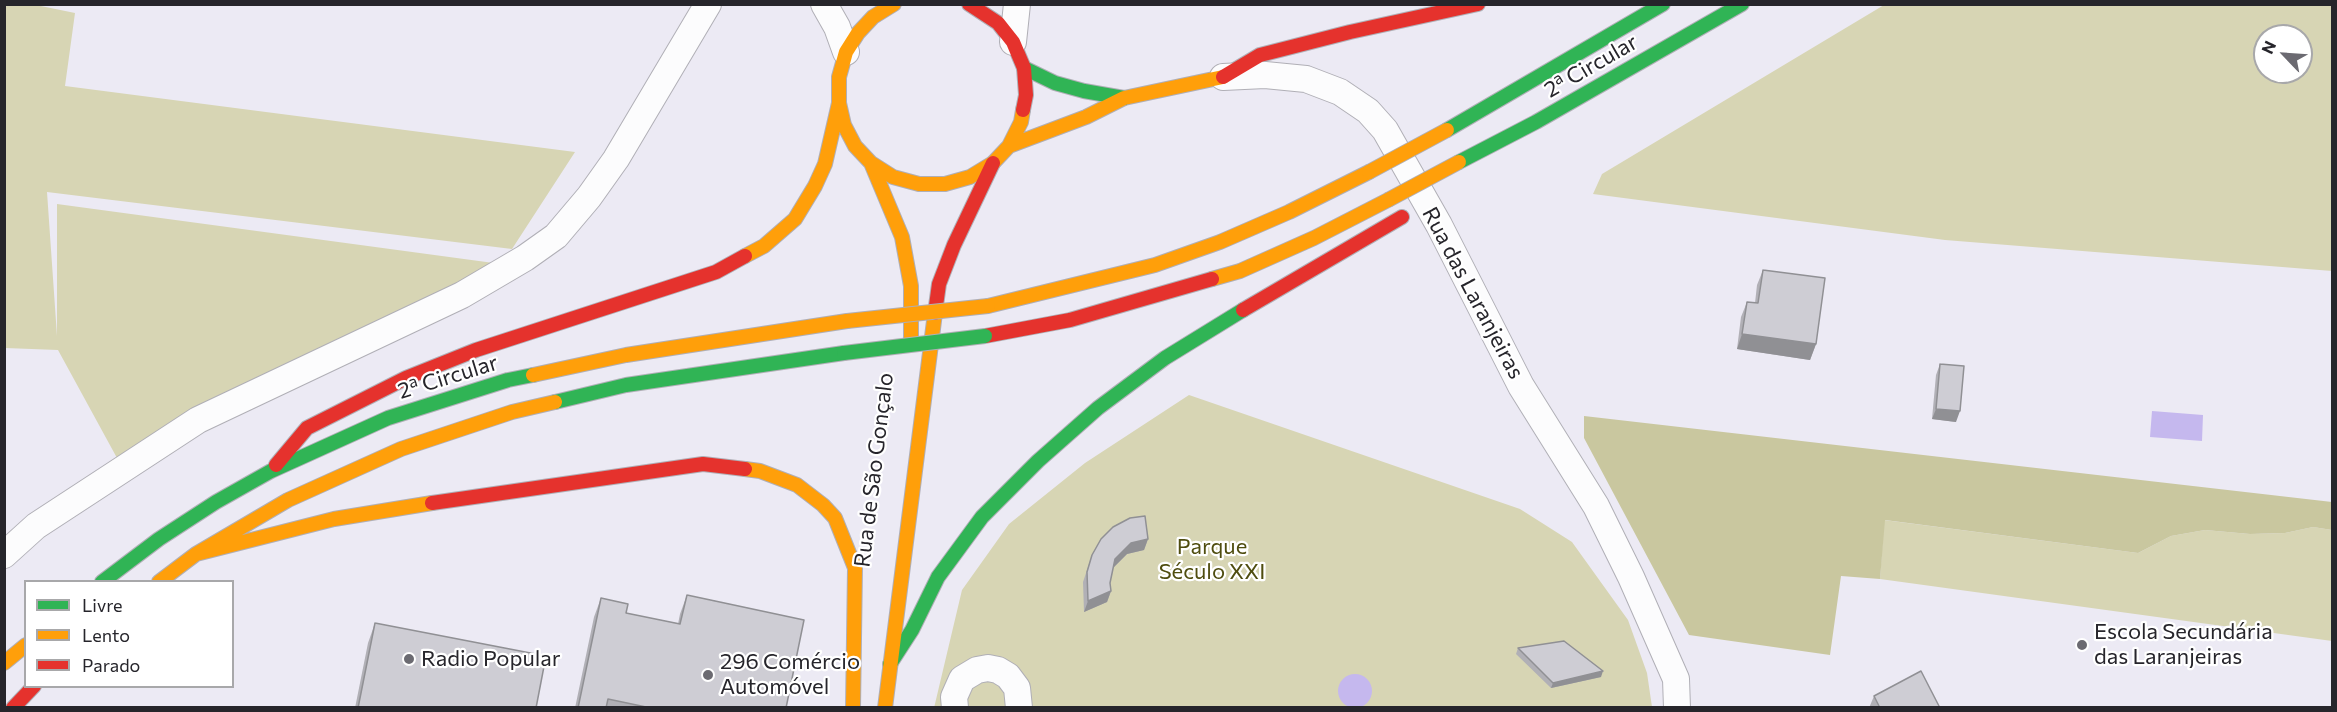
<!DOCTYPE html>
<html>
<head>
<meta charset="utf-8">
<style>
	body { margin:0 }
	#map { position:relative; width:2337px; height:712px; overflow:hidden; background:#eceaf4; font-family:Commissioner,sans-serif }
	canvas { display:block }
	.frame { position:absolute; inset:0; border:6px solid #26252b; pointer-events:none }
	.legend { position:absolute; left:24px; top:580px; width:210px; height:108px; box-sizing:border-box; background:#fff; border:2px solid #a8a8aa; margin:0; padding:8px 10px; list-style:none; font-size:18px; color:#26252b }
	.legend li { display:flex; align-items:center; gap:12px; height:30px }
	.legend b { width:30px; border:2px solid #a8a8aa }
	.north { position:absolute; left:2253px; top:24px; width:60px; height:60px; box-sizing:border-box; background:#fff; border:2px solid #a8a8aa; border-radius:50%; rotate:295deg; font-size:16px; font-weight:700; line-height:24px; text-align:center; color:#26252b }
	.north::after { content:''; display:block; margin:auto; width:21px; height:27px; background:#6b6a71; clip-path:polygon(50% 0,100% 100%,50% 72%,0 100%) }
</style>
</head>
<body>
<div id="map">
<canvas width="2337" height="712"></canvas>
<div class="frame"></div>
<ul class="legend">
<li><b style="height:8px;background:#30b455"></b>Livre</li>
<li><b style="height:8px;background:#ff9f0a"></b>Lento</li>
<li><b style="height:8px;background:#e5322d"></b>Parado</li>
</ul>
<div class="north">N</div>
</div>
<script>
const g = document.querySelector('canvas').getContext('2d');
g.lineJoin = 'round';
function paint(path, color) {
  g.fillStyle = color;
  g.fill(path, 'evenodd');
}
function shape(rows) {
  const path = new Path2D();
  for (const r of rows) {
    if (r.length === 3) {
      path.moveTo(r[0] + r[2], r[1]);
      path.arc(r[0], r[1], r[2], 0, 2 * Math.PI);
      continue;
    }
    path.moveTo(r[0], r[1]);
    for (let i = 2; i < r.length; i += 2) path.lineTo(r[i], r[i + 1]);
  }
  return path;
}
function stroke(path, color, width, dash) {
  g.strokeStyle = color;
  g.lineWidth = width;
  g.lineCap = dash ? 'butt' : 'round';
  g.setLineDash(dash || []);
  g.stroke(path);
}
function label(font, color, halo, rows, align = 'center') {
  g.font = font + ' Commissioner,sans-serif';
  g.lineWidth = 4.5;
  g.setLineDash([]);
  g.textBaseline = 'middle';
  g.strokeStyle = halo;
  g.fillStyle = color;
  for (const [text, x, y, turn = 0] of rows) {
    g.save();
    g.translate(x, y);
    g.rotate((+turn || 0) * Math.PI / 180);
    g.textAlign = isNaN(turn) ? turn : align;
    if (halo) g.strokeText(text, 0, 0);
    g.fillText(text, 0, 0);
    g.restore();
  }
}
paint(shape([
	[5,5,36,5,75,13,65,86,575,152,512,249,47,192,57,336,57,204,501,264,117,458,58,350,5,348],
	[1884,5,2332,5,2332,271,1945,240,1593,194,1602,174],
	[2265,36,2301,36,2301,72,2265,72],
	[1189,395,1520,509,1572,542,1628,620,1647,673,1652,707,934,708,962,590,1009,524,1085,463],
	[1884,520,2138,553,2171,536,2205,530,2250,534,2285,533,2313,527,2332,530,2332,641,1880,579]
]), '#d7d5b4');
paint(shape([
	[1584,416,2332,502,2332,530,2313,527,2285,533,2250,534,2205,530,2171,536,2138,553,1885,520,1880,579,1841,576,1830,655,1689,635,1584,438]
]), '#c9c79f');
paint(shape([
	[2152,411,2203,415,2202,441,2150,437],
	[1355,691,17]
]), '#c5b8ee');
const street = shape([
	[824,4,837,27,846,52],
	[1013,42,1017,4],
	[1223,77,1265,75,1306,79,1340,92,1368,111,1385,130,1439,225,1521,386,1596,506,1631,577,1676,679,1677,708],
	[4,555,36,526,198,420,462,295,525,258,556,236,589,197,616,159,708,4],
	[955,708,954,697,962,679,977,670,988,668,998,670,1008,676,1017,688,1019,708]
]);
const fast = shape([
	[1024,68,1055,83,1084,91,1124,98],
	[1447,130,1663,4],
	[1459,162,1536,122,1742,4],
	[555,402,626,385,844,353],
	[102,582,159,539,216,502,271,471,388,418,508,380,533,375],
	[890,664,912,630,938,577,982,517,1038,461,1098,408,1165,358,1243,310]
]);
const slow = shape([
	[894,4,873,17,858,33,846,52,839,77,839,103,844,125,855,146,871,163,893,177,919,184,945,184,970,177,993,163,1009,146,1021,122,1023,110],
	[1009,146,1086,117,1124,98,1223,77],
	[871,163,902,237,911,286,911,342],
	[745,256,764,246,795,219,815,186,825,164,839,103],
	[1212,279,1240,271,1314,238,1388,200],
	[988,306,1155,265,1220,242,1289,212,1369,172],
	[533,375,626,355,847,321],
	[745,469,760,471,797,485,823,505,835,518,855,568,853,708],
	[196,554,334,519,432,503],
	[159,582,196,554,288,500,401,449,512,412,555,402],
	[4,663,26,645],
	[885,708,935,313]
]);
const jam = shape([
	[969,4,998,23,1013,42,1024,68,1026,95,1023,110],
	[1223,77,1260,55,1350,32,1478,4],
	[1243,310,1402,217],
	[935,313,939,284,954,245,993,163],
	[985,336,1070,320,1212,279],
	[276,465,307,428,406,378,476,350,716,272,745,256],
	[432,503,703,464,745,469],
	[13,708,34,686]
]);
stroke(street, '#b0afb6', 28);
stroke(fast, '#b0afb6', 16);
stroke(slow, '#b0afb6', 16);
stroke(jam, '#b0afb6', 16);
stroke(street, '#fcfcfd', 26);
stroke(fast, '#30b455', 14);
stroke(slow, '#ff9f0a', 14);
stroke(jam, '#e5322d', 14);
const fastBridge = shape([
	[844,353,985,336]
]);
const slowBridge = shape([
	[1369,172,1447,130],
	[1388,200,1459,162],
	[847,321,988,306]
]);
stroke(fastBridge, '#b0afb6', 16, []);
stroke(slowBridge, '#b0afb6', 16, []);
stroke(fastBridge, '#30b455', 14);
stroke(slowBridge, '#ff9f0a', 14);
paint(shape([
	[1763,270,1816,344,1810,360,1737,349,1741,317,1747,302,1755,303,1757,285],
	[1940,364,1956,422,1932,419,1936,375],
	[1148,539,1144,550,1127,554,1113,568,1110,583,1111,591,1107,602,1084,612,1083,582,1092,555],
	[687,595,786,708,575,708,594,617,601,598,626,613,678,624,680,614],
	[375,623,536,708,355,708,368,643],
	[1518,648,1601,677,1551,688,1516,654],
	[1874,696,1940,708,1869,708]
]), '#b1b0b6');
paint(shape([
	[1742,334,1816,344,1810,360,1737,349],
	[1936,409,1960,411,1956,422,1932,419],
	[1148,539,1144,550,1127,554,1111,570,1115,559,1131,543],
	[1111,591,1107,602,1084,612,1088,601],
	[1603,671,1601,677,1551,688,1553,683]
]), '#909094');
const building = shape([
	[1763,270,1825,278,1816,344,1742,334,1747,302,1758,303,1763,270],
	[1940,364,1964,366,1960,411,1936,409,1940,364],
	[1145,516,1148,539,1131,543,1115,559,1110,583,1111,591,1088,601,1087,572,1092,555,1101,539,1113,527,1130,518,1145,516],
	[687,595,804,620,786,708,645,708,646,707,608,699,606,708,578,708,601,598,628,604,626,613,680,624,687,595],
	[375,623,546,656,536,708,358,708,375,623],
	[1564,641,1603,671,1553,683,1518,648,1564,641],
	[1921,671,1940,708,1880,708,1874,696,1921,671]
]);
paint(building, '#cecdd4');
stroke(building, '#909094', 1.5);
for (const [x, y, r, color] of [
	[2082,645,6,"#6b6a71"],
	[409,659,6,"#6b6a71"],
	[708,675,6,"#6b6a71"]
]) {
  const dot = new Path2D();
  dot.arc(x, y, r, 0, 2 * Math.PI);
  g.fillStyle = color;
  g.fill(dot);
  stroke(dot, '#fff', 2);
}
label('22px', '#26252b', '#fff', [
	["2ª Circular",1591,66,-30],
	["Rua das Laranjeiras",1473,293,62],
	["2ª Circular",448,377,-17],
	["Rua de São Gonçalo",874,470,-83]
]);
label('22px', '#4f4d0f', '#fff', [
	["Parque",1212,547],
	["Século XXI",1212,572]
]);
label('22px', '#26252b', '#fff', [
	["Escola Secundária",2094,632],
	["das Laranjeiras",2094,657],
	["Radio Popular",421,659],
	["296 Comércio",720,662],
	["Automóvel",720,687]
], 'left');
</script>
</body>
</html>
